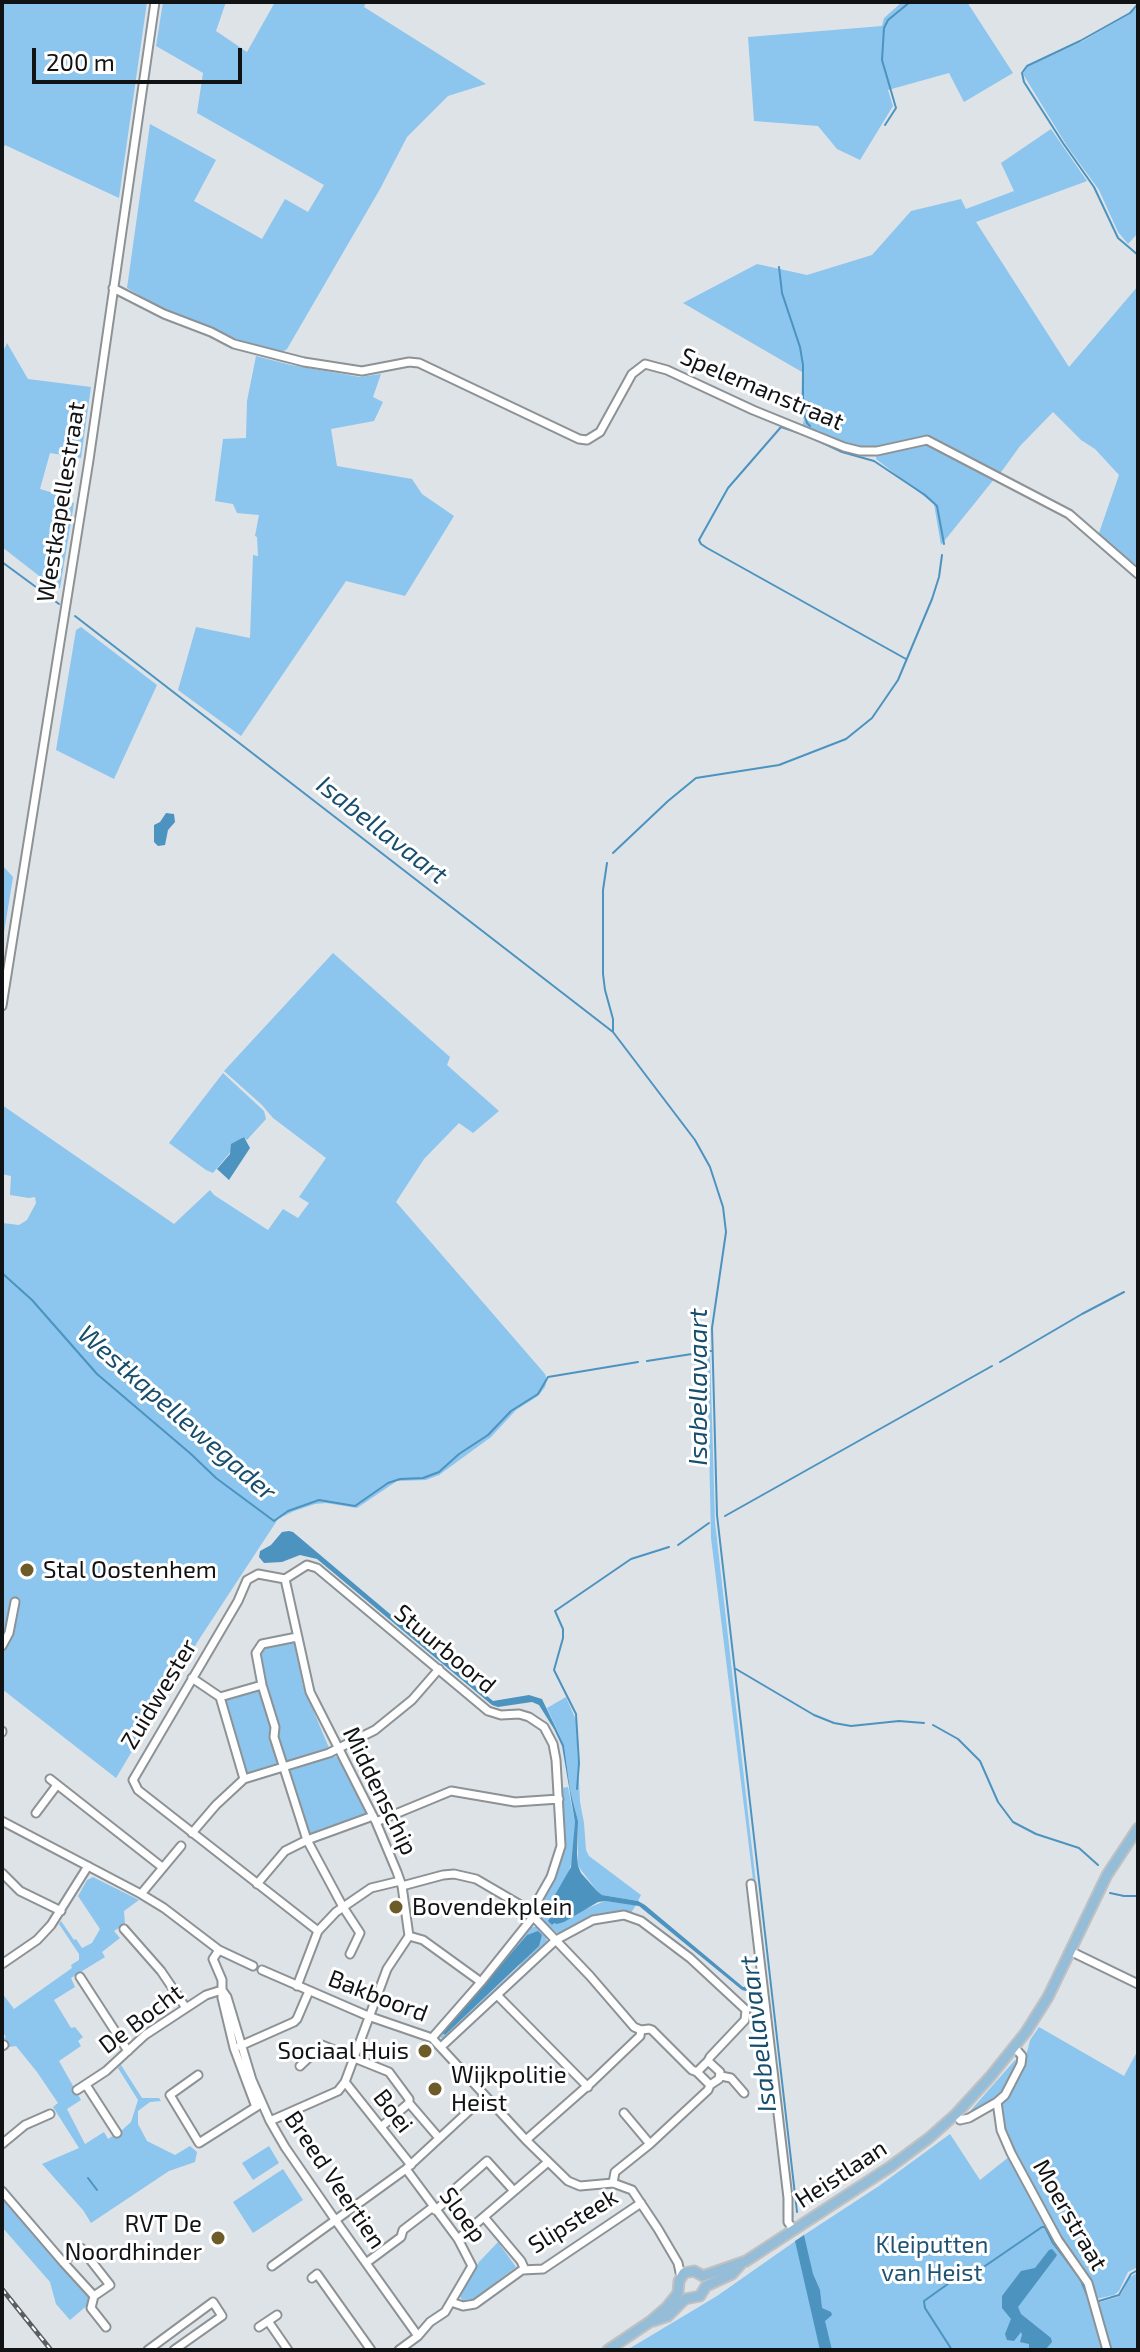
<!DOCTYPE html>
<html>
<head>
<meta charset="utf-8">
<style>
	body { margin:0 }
	#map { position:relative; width:1140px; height:2352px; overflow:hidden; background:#dee3e7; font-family:"Exo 2",sans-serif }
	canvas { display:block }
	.frame { position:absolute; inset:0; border:4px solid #111214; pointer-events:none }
	.scale { position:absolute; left:32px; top:48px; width:210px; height:36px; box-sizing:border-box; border:4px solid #111214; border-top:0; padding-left:10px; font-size:24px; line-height:28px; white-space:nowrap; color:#111214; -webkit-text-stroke:6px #fff; paint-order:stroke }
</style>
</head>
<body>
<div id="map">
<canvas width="1140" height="2352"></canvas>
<div class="frame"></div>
<div class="scale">200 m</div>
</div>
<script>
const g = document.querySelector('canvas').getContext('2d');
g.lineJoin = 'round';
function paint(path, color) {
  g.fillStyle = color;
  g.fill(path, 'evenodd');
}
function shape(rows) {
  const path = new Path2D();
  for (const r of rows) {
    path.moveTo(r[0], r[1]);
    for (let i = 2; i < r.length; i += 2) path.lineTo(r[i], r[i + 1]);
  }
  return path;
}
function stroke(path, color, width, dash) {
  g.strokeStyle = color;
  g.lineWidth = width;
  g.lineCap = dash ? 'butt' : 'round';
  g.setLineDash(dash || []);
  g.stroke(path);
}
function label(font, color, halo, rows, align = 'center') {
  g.font = font + ' "Exo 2",sans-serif';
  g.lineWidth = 6;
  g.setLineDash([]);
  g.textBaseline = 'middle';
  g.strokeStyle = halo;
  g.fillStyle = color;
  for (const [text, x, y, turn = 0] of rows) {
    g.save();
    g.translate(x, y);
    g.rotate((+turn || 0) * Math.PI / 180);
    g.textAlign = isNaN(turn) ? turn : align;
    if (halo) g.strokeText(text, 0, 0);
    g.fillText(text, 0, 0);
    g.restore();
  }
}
paint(shape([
	[2,2,147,2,119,198,5,145,2,151],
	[163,2,226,2,216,31,247,52,275,2,366,2,364,7,486,84,448,96,407,137,380,189,287,349,282,352,245,343,218,330,167,311,127,288,150,124,216,160,194,201,262,239,285,199,308,212,324,185,197,113,203,73,156,46],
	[902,2,967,2,1013,73,964,102,949,73,888,90,893,106,860,160,837,149,818,126,754,121,748,37,882,26,884,18],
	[1138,6,1138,233,1128,244,1118,232,1099,190,1067,146,1023,74,1027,67,1081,42,1130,14],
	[1051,129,1087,181,976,222,1069,367,1138,286,1138,571,1098,536,1119,475,1095,449,1081,440,1053,412,1020,446,999,475,930,438,877,449,851,447,802,427,804,420,801,409,802,372,683,303,757,264,807,275,872,255,911,211,961,199,966,209,1014,191,1001,163],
	[7,343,28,379,91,387,81,458,50,453,40,489,67,497,67,501,74,503,60,588,56,589,2,547,2,354],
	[256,356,291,365,360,377,381,374,373,397,383,402,374,421,331,429,337,466,412,479,422,494,454,516,405,596,346,581,241,736,178,690,196,627,250,638,253,555,258,556,257,537,255,536,259,515,237,513,233,504,215,501,223,439,246,438,247,401],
	[924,443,995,478,941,545,934,504,876,459,877,453],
	[81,627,157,685,114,779,56,750,76,630],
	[2,865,13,877,2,945],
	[333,953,450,1057,447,1065,499,1111,473,1133,459,1123,424,1159,396,1202,545,1374,547,1380,545,1387,538,1396,516,1410,491,1437,439,1475,426,1480,397,1481,357,1508,326,1503,315,1504,294,1511,278,1519,198,1641,116,1778,2,1689,2,1223,19,1225,27,1220,36,1203,35,1197,29,1198,10,1195,11,1176,2,1174,2,1105,174,1224,210,1190,214,1195,268,1230,283,1209,298,1218,309,1203,299,1197,326,1158,273,1118,262,1105,224,1071],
	[223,1073,264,1111,266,1119,247,1140,243,1137,213,1173,206,1170,169,1143],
	[707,1353,710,1353,715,1522,791,2193,794,2217,791,2219,763,1961,711,1538],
	[294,1642,303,1686,329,1748,247,1773,225,1700,266,1687,260,1653,263,1648],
	[566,1697,576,1720,580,1802,584,1823,586,1850,589,1856,641,1895,638,1901,602,1895,597,1891,578,1866,578,1821,570,1790,564,1745,547,1708],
	[334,1756,339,1758,367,1814,309,1835,288,1770],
	[568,1787,575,1822,574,1855,567,1877,552,1900,554,1922,605,1901,636,1905,631,1913,622,1912,600,1915,563,1933,557,1933,539,1917,537,1910,561,1862,564,1845,562,1788],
	[93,1877,139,1900,124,1911,125,1924,114,1931,120,1938,102,1952,105,1957,71,1978,75,1987,54,2000,71,2028,75,2027,83,2037,78,2041,81,2046,59,2061,81,2100,67,2109,85,2144,104,2132,108,2139,121,2131,131,2122,138,2100,118,2068,121,2065,142,2098,159,2098,161,2101,150,2102,138,2111,138,2124,147,2141,175,2155,190,2146,197,2152,195,2162,169,2171,91,2223,83,2210,42,2164,79,2148,53,2107,58,2103,37,2072,16,2046,9,2047,4,2038,6,2037,2,2031,2,1993,14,2009,72,1968,71,1965,79,1960,79,1954,59,1924,61,1921,74,1940,76,1939,82,1948,92,1943,100,1929,78,1896,87,1880],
	[530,1927,537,1927,545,1934,547,1941,545,1948,446,2040,439,2037,439,2034,525,1930],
	[536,1933,542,1935,540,1939,518,1967,445,2035,443,2034,527,1935],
	[1039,2027,1124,2076,1138,2050,1138,2267,1128,2272,1119,2291,1114,2295,1096,2299,1062,2244,1005,2136,1002,2105,1017,2079,1024,2065,1030,2040],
	[1015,2060,1017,2063,1013,2075,999,2096,972,2112,971,2110],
	[950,2134,980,2180,1010,2156,1084,2281,1104,2350,627,2350,717,2296,804,2235,879,2186],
	[269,2146,279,2163,253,2180,242,2163],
	[283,2169,303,2200,253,2233,233,2202],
	[2,2196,91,2299,90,2303,70,2320,56,2304,50,2282,2,2227],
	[498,2242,516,2267,474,2299,462,2300,460,2296,479,2262],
	[1138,2272,1138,2350,1109,2350,1097,2303,1118,2297,1122,2293,1129,2278]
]), '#8cc5ed');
paint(shape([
	[166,813,174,814,175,822,168,830,165,845,158,846,154,842,154,825,160,822],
	[244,1137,250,1148,229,1180,217,1169,230,1154,231,1144],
	[289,1531,293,1532,493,1701,529,1695,542,1699,564,1745,570,1790,578,1821,577,1854,578,1866,581,1873,597,1891,602,1895,638,1901,645,1905,743,1987,757,1985,757,1995,750,1996,749,1992,742,1990,639,1906,605,1901,598,1902,564,1922,557,1924,554,1923,552,1925,548,1921,550,1918,548,1910,552,1900,571,1867,575,1822,562,1746,554,1729,539,1705,532,1702,498,1707,492,1705,317,1559,300,1555,282,1562,264,1563,259,1557,260,1551,271,1545,282,1532],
	[538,1931,542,1935,539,1946,445,2035,442,2033,527,1935],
	[804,2235,813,2274,820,2290,822,2308,831,2312,832,2315,825,2321,832,2350,820,2350,795,2241],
	[1052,2249,1057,2255,1055,2258,1018,2307,1021,2314,1051,2338,1052,2342,1045,2350,1029,2350,1029,2344,1020,2342,1022,2335,1021,2332,1014,2341,1007,2340,1005,2334,1011,2319,1002,2308,1002,2296,1021,2271,1035,2268,1049,2250]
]), '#4c93c0');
stroke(shape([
	[1138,4,1130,13,1080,41,1027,66,1022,73,1024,82,1063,143,1094,187,1118,238,1138,255],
	[885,125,896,108,882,60,884,28,888,20,910,2],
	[779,267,782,293,800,347,803,365,803,409,807,423,810,426],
	[2,562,59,604],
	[75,616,613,1032,695,1140,710,1167,723,1207,726,1232,712,1328,717,1515,797,2212],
	[906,659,707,548,701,544,699,540,728,488,781,427,808,436,842,452,874,461,925,495,937,506,944,544],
	[613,853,668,801,696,778,779,765,846,739,872,718,898,680,932,599,939,577,942,555],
	[607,863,603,890,603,974,605,990,613,1019,613,1032],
	[2,1273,32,1300,97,1374,191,1454,216,1478,274,1521,288,1511,319,1500,355,1506,388,1483,400,1479,423,1478,439,1472,459,1454,488,1435,511,1411,538,1394,548,1377,638,1362],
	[647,1361,711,1351],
	[1000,1362,1082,1314,1124,1292],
	[725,1516,992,1366],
	[678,1545,709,1523],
	[736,1669,814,1715,834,1723,851,1726,899,1721,924,1723],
	[933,1725,958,1739,980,1761,998,1802,1013,1822,1036,1834,1079,1848,1098,1865],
	[577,1789,579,1763,576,1714,554,1670,563,1638,563,1629,555,1611,631,1559,669,1547],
	[1110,1893,1124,1896,1138,1896],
	[88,2178,97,2190],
	[1099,2301,1119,2295,1131,2274,1138,2270],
	[952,2350,925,2308,924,2301,952,2281,966,2279,1042,2227,1045,2227,1053,2243,1080,2278,1090,2302]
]), '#4c93c0', 2);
const minor = shape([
	[113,288,164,314,211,332,234,344,304,362,362,371,409,362,419,363,579,439,587,440,600,432,632,374,645,364,667,370,753,410,844,447,860,451,877,451,927,440,1069,514,1138,574],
	[2,1006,89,460,155,2],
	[285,1579,307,1565,317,1568,488,1711,501,1715,519,1714,529,1717,544,1727,553,1744,556,1760,561,1846,551,1877,530,1914],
	[285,1579,258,1574,247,1580,238,1601,133,1780,138,1790,318,1931],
	[297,1637,262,1644,256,1653,262,1685,275,1727,274,1737,307,1840,343,1907,360,1933,350,1954],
	[2,1646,9,1633,15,1602],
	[192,1678,220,1697,244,1779],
	[220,1697,262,1685],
	[2,1732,2,1731],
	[50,1779,162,1867],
	[36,1813,57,1785],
	[2,1821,141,1894,164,1908,219,1950,253,1966],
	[376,1822,451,1791,515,1802,559,1799],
	[192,1833,216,1805,244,1779,329,1753,375,1730,412,1700,439,1669],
	[2,1873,20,1891,61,1911],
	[257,1884,285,1851,307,1840,373,1816],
	[751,1884,788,2198,788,2222,793,2229],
	[402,1886,443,1875,454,1874,476,1879,524,1907,590,1976,634,2027,641,2030,649,2029,652,2030,692,2070,697,2072],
	[141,1894,181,1846],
	[124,1929,161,1971,186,2008],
	[409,1936,423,1940,481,1982],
	[219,1950,213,1959,222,1980,222,1990,227,1997,252,2080,270,2121,285,2147,336,2221,418,2336],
	[1070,1951,1138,1984],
	[2,1964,37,1940,51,1925,88,1866],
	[262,1970,368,2016,432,2038,526,2140,568,2181,580,2186,613,2183,632,2190,658,2229,678,2263,681,2277],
	[80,1977,128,2051],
	[297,1986,318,1931,336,1912,371,1888,400,1881],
	[497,1995,588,2087],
	[432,2038,481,1982,533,1917],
	[2,2046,4,2045],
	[240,2046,294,2022,297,2019,309,1991],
	[442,2046,556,1940,593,1920,624,1915,641,1921,690,1958,746,2010,745,2020,710,2057,708,2061],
	[300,2066,322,2045,389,2072,409,2099,409,2103,439,2138],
	[198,2075,170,2095,199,2143,259,2105],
	[721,2076,731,2078,744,2093],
	[345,2082,411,2165],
	[86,2085,117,2133],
	[77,2090,106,2071,145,2035,206,1995,222,1990,222,1998,234,2048,256,2107],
	[997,2102,1001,2130,1011,2153,1058,2240,1088,2283,1107,2350],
	[624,2113,650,2144],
	[956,2114,960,2120,969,2118,997,2102,1005,2095,1021,2064,1022,2056,1014,2047],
	[270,2121,338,2091,345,2082,387,1969,409,1936,402,1886,397,1872,376,1822,310,1692,285,1579],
	[381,2127,409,2103],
	[526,2140,593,2081,640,2036,641,2030],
	[2,2144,25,2125,50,2114],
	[613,2183,615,2172,650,2144,708,2090,710,2085,719,2079,720,2072,708,2061,697,2072,710,2085],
	[2,2191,63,2262,94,2296,110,2285,81,2248,63,2262],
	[435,2210,452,2197,454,2190,487,2161,514,2191],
	[484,2217,521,2261,525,2270],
	[458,2239,548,2162],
	[366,2263,401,2237,403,2230,433,2207],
	[272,2266,406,2169,485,2096],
	[312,2278,317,2274,371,2350],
	[94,2296,91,2308,106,2327],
	[451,2302,463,2306,475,2304,522,2270,543,2269,641,2203],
	[268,2321,288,2350],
	[259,2327,277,2315],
	[148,2350,213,2302,222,2316,174,2350],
	[399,2350,418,2336,430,2322,445,2312,472,2266,458,2239,406,2169]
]);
const major = shape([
	[653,2321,668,2316,685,2299,700,2296,706,2286,732,2274,741,2264],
	[608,2350,651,2321,666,2308,678,2293,679,2281,684,2273,694,2271,703,2276,746,2261,890,2167,929,2138,956,2114,990,2077,1026,2032,1048,1997,1107,1875,1138,1828]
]);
stroke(minor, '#8d9295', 11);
stroke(major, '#c1c1c2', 13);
stroke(minor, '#fff', 7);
stroke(major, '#96bdd7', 9);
const rail = shape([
	[2,2289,51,2350]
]);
stroke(rail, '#5b5e61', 5);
stroke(rail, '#fff', 2, [6]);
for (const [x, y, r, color] of [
	[27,1570,8,"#6d5b29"],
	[396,1907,8,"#6d5b29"],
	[425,2051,8,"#6d5b29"],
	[435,2089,8,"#6d5b29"],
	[218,2238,8,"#6d5b29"]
]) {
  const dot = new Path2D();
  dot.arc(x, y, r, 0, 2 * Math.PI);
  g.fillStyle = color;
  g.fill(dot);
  stroke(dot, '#fff', 3);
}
label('24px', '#111214', '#fff', [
	["Spelemanstraat",762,389,23],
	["Westkapellestraat",61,502,-81],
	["Stuurboord",445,1649,40],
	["Zuidwester",159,1694,-59],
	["Middenschip",380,1791,64],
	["Bakboord",378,1996,21],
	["De Bocht",141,2019,-37],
	["Boei",393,2111,52],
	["Heistlaan",841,2174,-33],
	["Breed Veertien",335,2180,56],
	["Sloep",463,2215,54],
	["Moerstraat",1070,2215,60],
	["Slipsteek",573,2221,-32]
]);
label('24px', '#111214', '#fff', [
	["Stal Oostenhem",43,1570],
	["Bovendekplein",412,1907],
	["Sociaal Huis",409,2051,"right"],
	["Wijkpolitie",451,2075],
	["Heist",451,2103],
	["RVT De",202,2224,"right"],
	["Noordhinder",202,2252,"right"]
], 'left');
label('24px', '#1e5374', '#fff', [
	["Kleiputten",932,2245],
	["van Heist",932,2273]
]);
label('italic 26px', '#174d6d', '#fff', [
	["Isabellavaart",382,830,38],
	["Isabellavaart",698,1387,-90],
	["Westkapellewegader",177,1413,41],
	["Isabellavaart",758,2034,-97]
]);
</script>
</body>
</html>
